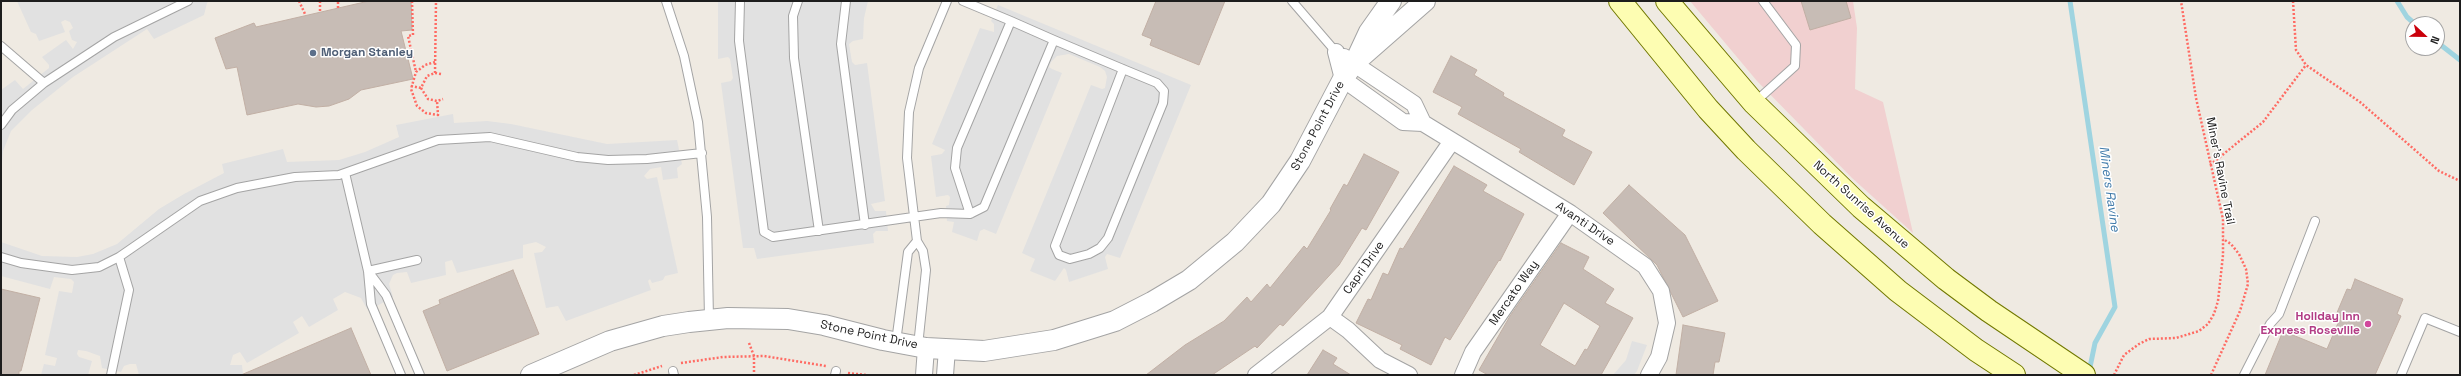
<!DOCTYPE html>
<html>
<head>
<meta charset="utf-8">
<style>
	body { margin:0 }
	#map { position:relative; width:2461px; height:376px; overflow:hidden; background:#efeae2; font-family:"Space Grotesk",sans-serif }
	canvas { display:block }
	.frame { position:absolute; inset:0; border:2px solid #1d1d1d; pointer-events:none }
	.north { position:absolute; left:2405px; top:16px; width:40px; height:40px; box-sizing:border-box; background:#fff; border:1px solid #a5a5a5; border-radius:50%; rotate:112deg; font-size:11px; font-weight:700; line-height:16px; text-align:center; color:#1d1d1d }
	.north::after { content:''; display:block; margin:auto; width:14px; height:18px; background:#ca000b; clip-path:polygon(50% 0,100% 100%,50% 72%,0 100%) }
</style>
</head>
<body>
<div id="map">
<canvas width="2461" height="376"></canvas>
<div class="frame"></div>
<div class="north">N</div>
</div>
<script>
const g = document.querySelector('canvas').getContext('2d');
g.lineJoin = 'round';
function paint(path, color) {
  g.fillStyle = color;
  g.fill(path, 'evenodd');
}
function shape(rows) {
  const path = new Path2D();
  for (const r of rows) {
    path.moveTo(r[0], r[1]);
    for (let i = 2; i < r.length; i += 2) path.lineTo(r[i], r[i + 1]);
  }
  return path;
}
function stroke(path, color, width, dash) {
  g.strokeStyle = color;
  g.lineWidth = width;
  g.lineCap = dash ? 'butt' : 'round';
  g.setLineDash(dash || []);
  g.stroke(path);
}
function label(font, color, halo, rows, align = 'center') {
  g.font = font + ' "Space Grotesk",sans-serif';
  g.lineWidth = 3;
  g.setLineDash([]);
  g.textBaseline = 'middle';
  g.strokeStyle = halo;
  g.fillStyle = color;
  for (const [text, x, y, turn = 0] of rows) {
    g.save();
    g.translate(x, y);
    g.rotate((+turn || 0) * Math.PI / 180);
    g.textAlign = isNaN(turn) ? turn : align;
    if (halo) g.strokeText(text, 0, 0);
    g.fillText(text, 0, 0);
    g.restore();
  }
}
paint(shape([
	[1690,1,1853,1,1857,28,1855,89,1883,102,1913,233,1852,178,1757,81]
]), '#f1d0d0');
paint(shape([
	[17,1,209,1,207,3,204,15,154,39,147,29,73,77,32,110,11,131,3,151,1,176,1,90,15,80,23,89,49,68,49,65,42,57,66,40,73,49,77,42,72,40,69,31,73,28,70,22,65,20,61,22,65,32,39,41,36,34,31,32],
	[718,1,868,1,864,18,863,39,853,41,849,44,852,62,855,65,867,63,885,201,871,204,875,211,886,211,888,231,876,231,873,234,874,243,757,259,754,248,743,248,721,83,731,81,733,78,730,59,728,57,718,59],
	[998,5,1191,85,1120,258,1107,254,1105,257,1108,269,1069,282,1066,270,1064,268,1055,281,1030,271,1035,259,1022,253,1091,85,1102,89,1105,88,1107,77,1105,71,1100,67,1069,54,1057,56,1051,62,1049,67,1052,69,1062,73,996,234,984,229,980,231,977,241,952,232,954,222,947,221,946,206,949,205,950,197,948,195,936,197,931,156,942,154,945,150,932,144,980,28,994,32,994,24,991,21],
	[453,114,454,123,487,121,511,124,607,144,677,140,682,164,677,168,678,178,663,180,661,167,650,169,644,176,647,179,657,177,678,273,665,276,663,280,652,283,650,279,648,281,651,290,566,321,558,306,546,308,534,253,542,252,546,247,536,242,523,245,523,258,457,273,452,260,445,262,446,275,411,283,407,272,397,273,393,275,389,284,393,297,375,307,367,309,361,298,345,292,333,299,338,310,309,327,302,316,293,322,299,333,247,363,240,352,233,355,230,365,242,365,243,375,139,375,136,364,130,364,124,366,121,372,102,368,100,356,86,351,78,350,77,354,79,357,92,361,88,375,41,375,44,364,55,366,57,358,45,355,59,291,72,293,74,282,71,279,54,277,50,289,1,276,1,242,42,256,77,257,93,254,117,244,159,209,184,194,224,173,222,164,283,149,287,162,339,160,365,152,399,137,396,125],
	[1632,341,1647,345,1637,371,1634,375,1613,375,1626,360]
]), '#e1e1e1');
stroke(shape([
	[2070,1,2115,307,2095,343,2089,372],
	[2397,1,2407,17,2415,24],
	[2437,42,2460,60]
]), '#9fd4e0', 5);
const building = shape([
	[369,1,411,1,412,30,401,31,413,79,361,90,349,99,329,106,316,107,298,104,247,115,237,67,226,69,215,38,254,23,256,27,369,1],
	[1156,1,1225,1,1199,65,1150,45,1152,39,1142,35,1156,1],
	[1801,1,1846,1,1851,18,1810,30,1801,1],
	[1451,56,1477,70,1474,75,1504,93,1503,96,1565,130,1562,136,1592,152,1574,185,1519,152,1521,149,1458,114,1462,107,1433,92,1451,56],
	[1364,154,1399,172,1366,230,1362,228,1339,265,1283,326,1280,324,1257,348,1255,346,1212,375,1146,375,1185,345,1224,321,1247,297,1251,302,1267,284,1270,288,1304,246,1307,249,1331,210,1330,209,1344,184,1347,186,1364,154],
	[1454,166,1487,185,1483,191,1524,214,1500,261,1499,260,1450,340,1445,337,1431,365,1400,349,1402,345,1356,323,1368,299,1371,300,1383,273,1388,275,1400,248,1403,249,1454,166],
	[1629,185,1685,235,1718,301,1683,317,1657,265,1603,213,1629,185],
	[1561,243,1589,257,1583,269,1614,289,1605,303,1633,318,1601,375,1488,375,1479,370,1510,316,1561,243],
	[1564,303,1600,326,1587,350,1585,349,1575,366,1540,345,1564,303],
	[513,270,539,334,447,371,423,311,440,304,439,300,513,270],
	[2355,279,2403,299,2397,314,2401,316,2375,375,2265,375,2283,331,2327,349,2341,316,2336,315,2347,289,2351,290,2355,279],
	[1,289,40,298,21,371,19,371,19,375,1,375,1,289],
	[1683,325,1725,333,1719,362,1715,362,1713,375,1676,375,1683,325],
	[351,328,371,375,241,375,351,328],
	[1323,350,1337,358,1333,364,1351,375,1307,375,1323,350]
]);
paint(building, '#c7bcb5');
stroke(building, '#c1afa4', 1);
const service = shape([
	[666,1,684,56,698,122,707,217,709,319],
	[740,1,739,41,764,232,773,237,941,213,970,214,984,207,1054,40],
	[798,1,793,16,794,58,819,231],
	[846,1,841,44,865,225],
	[963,1,1011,21,1054,40,1123,69,1157,83,1164,91,1163,103,1108,238,1100,248,1089,254,1070,259,1059,255,1055,246,1123,69],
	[1292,1,1336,52],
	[1,46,44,83],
	[1755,102,1795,66,1796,45,1763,1],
	[1,125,12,110,44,83,114,37,188,1],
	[345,173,368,271,371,304,401,375],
	[970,214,955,168,957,148,1011,21],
	[917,241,907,158,909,112,919,68,947,1],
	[1,257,21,263,72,270,99,267,119,257,200,201,237,188,295,177,339,175,438,140,490,137,577,157,608,160,647,159,702,153],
	[368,271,386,295,420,375],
	[368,271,417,260],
	[896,342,908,252,917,241,923,251,926,270,918,346],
	[673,371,674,375],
	[111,375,129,290,119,257],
	[835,375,836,371],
	[2244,375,2270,324,2279,314,2315,221],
	[2401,375,2425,318,2460,332]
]);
const minor = shape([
	[1336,52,1343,79,1403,122,1423,123,1570,213,1645,266,1661,291,1667,323,1659,357,1649,375],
	[1344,57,1414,104,1423,123],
	[1330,317,1348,330,1380,360,1409,375],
	[924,375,926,348],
	[945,375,947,349],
	[1256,375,1330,317,1452,141],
	[1463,375,1473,352,1570,213]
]);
const tertiary = shape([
	[1360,58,1425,1],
	[531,375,610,341,663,326,689,322,728,318,788,319,824,325,883,340,926,348,984,351,1054,340,1115,321,1152,302,1189,280,1235,242,1271,204,1300,161,1343,79,1355,62,1369,32,1391,1]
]);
const secondary = shape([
	[1620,1,1708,109,1746,150,1822,224,1898,291,1976,350,2014,375],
	[1667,1,1754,103,1861,207,1946,279,1989,311,2084,375]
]);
stroke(service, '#a4a4a4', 10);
stroke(minor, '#a4a4a4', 18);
stroke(tertiary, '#a4a4a4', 22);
stroke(secondary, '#717800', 24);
stroke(shape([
	[299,1,305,14],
	[320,1,320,11],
	[412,1,413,35,408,36,416,72],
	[2293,1,2296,50,2306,65,2360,102,2439,171,2460,181],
	[338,8,338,1],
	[435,62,425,65,416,72,411,89,417,106,426,113,438,115,437,101],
	[435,73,436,1],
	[441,74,435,73,427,76,421,88,428,99,437,101,443,99],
	[411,86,421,88],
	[2210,165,2263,122,2306,65],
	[749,343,754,356,754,375],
	[681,363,723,357,764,356,826,366],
	[848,373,866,375],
	[634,375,662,366],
	[2114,375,2124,355,2139,344,2149,339,2176,338,2199,331,2208,324,2214,314,2218,301,2223,255,2223,219,2196,98,2181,1],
	[2211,375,2240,311,2248,284,2246,269,2239,254,2231,244,2223,239]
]), '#ff6b63', 2.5, [2, 2]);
stroke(service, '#fff', 8);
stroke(minor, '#fff', 16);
stroke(tertiary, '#fff', 20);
stroke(secondary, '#fdfdb2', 22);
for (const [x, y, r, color] of [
	[313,53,4,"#5c6f8a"],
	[2368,324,4,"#d1479c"]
]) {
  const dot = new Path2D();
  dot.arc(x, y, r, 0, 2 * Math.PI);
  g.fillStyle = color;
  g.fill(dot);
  stroke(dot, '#fff', 1.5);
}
label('bold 12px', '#4e5e75', '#fff', [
	["Morgan Stanley",321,53]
], 'left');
label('12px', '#1d1d1d', '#fff', [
	["Stone Point Drive",1318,126,-62],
	["Miner's Ravine Trail",2220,171,79],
	["North Sunrise Avenue",1861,205,42],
	["Avanti Drive",1585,224,34],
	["Capri Drive",1364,268,-55],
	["Mercato Way",1514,293,-55],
	["Stone Point Drive",869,335,12]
]);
label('bold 12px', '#b23c85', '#fff', [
	["Holiday Inn",2360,317],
	["Express Roseville",2360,331]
], 'right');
label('italic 13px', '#417baa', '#fff', [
	["Miners Ravine",2109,189,82]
]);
</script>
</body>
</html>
